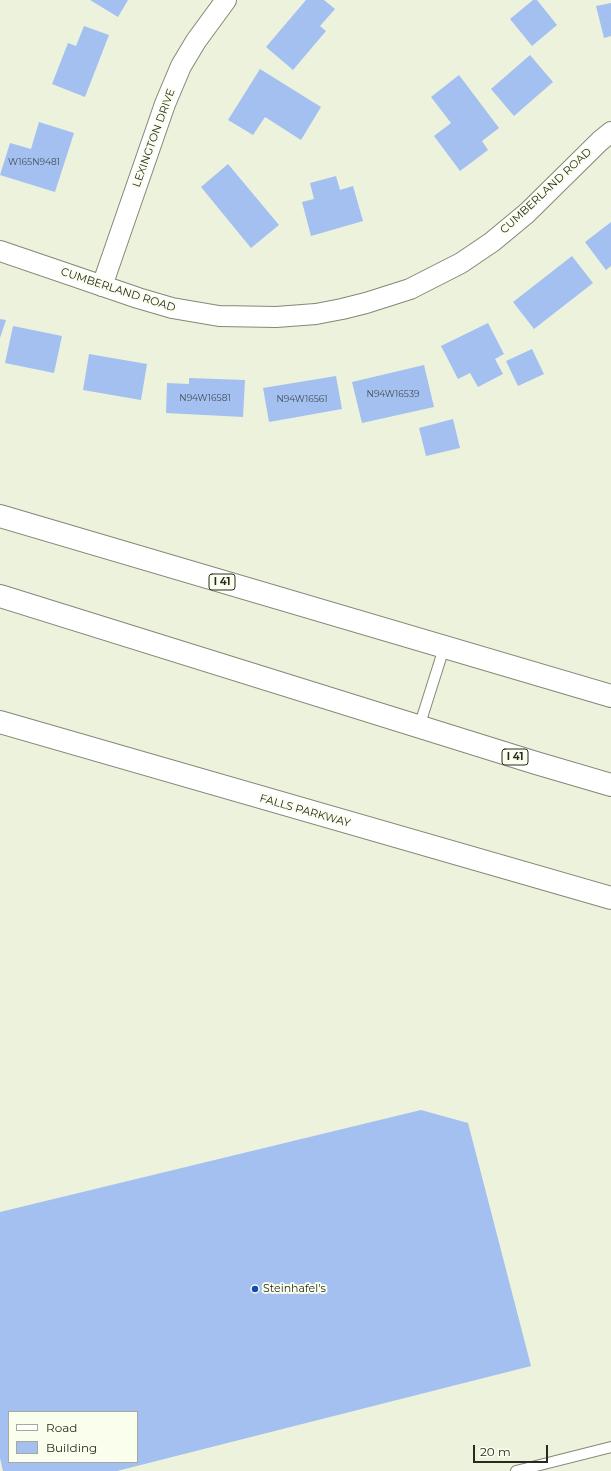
<!DOCTYPE html>
<html>
<head>
<meta charset="utf-8">
<style>
	body { margin:0 }
	#map { position:relative; width:611px; height:1471px; overflow:hidden; background:#ecf2dc; font-family:Montserrat,sans-serif }
	canvas { display:block }
	.legend { position:absolute; left:8px; top:1411px; width:130px; height:52px; box-sizing:border-box; background:#fafeed; border:1px solid #a6a99c; margin:0; padding:5px 7px; list-style:none; font-size:12px; color:#282a22 }
	.legend li { display:flex; align-items:center; gap:8px; height:20px }
	.legend b { width:20px; border:1px solid #a6a99c }
	.scale { position:absolute; left:473px; top:1445px; width:75px; height:18px; box-sizing:border-box; border:2px solid #282a22; border-top:0; padding-left:5px; font-size:12px; line-height:14px; white-space:nowrap; color:#282a22; -webkit-text-stroke:3px #fafeed; paint-order:stroke }
</style>
</head>
<body>
<div id="map">
<canvas width="611" height="1471"></canvas>
<ul class="legend">
<li><b style="height:5px;background:#fff"></b>Road</li>
<li><b style="height:11px;background:#a3c0f1"></b>Building</li>
</ul>
<div class="scale">20 m</div>
</div>
<script>
const g = document.querySelector('canvas').getContext('2d');
g.lineJoin = 'round';
function paint(path, color) {
  g.fillStyle = color;
  g.fill(path, 'evenodd');
}
function shape(rows) {
  const path = new Path2D();
  for (const r of rows) {
    path.moveTo(r[0], r[1]);
    for (let i = 2; i < r.length; i += 2) path.lineTo(r[i], r[i + 1]);
  }
  return path;
}
function stroke(path, color, width, dash) {
  g.strokeStyle = color;
  g.lineWidth = width;
  g.lineCap = dash ? 'butt' : 'round';
  g.setLineDash(dash || []);
  g.stroke(path);
}
function label(font, color, halo, rows, align = 'center') {
  g.font = font + ' Montserrat,sans-serif';
  g.lineWidth = 4;
  g.setLineDash([]);
  g.textBaseline = 'middle';
  g.strokeStyle = halo;
  g.fillStyle = color;
  for (const [text, x, y, turn = 0] of rows) {
    g.save();
    g.translate(x, y);
    g.rotate((+turn || 0) * Math.PI / 180);
    g.textAlign = isNaN(turn) ? turn : align;
    if (halo) g.strokeText(text, 0, 0);
    g.fillText(text, 0, 0);
    g.restore();
  }
}
paint(shape([
	[90,0,128,0,118,17],
	[306,0,324,0,335,9,320,26,326,31,293,70,266,47],
	[533,0,537,0,557,25,532,46,510,19],
	[611,3,611,36,604,38,596,6],
	[84,26,109,35,85,97,52,84,68,43,76,46],
	[530,55,553,82,514,116,491,89],
	[260,69,321,107,301,140,265,117,253,135,228,120],
	[459,75,499,128,482,141,488,150,460,171,434,136,451,123,431,97],
	[39,122,74,133,55,192,0,175,10,143,31,149],
	[228,164,279,225,251,248,201,187],
	[336,176,340,190,353,186,363,221,311,236,302,202,314,199,310,183],
	[611,222,611,266,606,270,585,242],
	[572,256,593,283,534,329,513,302],
	[0,319,6,320,0,338],
	[488,323,504,354,495,359,503,374,478,387,470,373,458,379,441,346],
	[13,326,62,336,54,373,5,363],
	[532,349,544,374,518,386,506,361],
	[89,354,147,364,141,400,83,390],
	[424,365,434,407,362,423,352,382],
	[336,376,342,409,269,422,263,388],
	[189,378,245,380,243,417,166,413,167,383,189,384],
	[453,419,460,448,426,456,419,428],
	[421,1110,468,1123,531,1366,117,1471,3,1471,0,1458,0,1212],
	[9,1412,137,1412,137,1462,9,1462]
]), '#a3c0f1');
const service = shape([
	[419,727,444,648],
	[516,1471,611,1447]
]);
const minor = shape([
	[0,251,138,298,172,308,219,316,276,317,316,314,342,309,366,303,410,289,461,263,492,242,527,213,600,141,611,132],
	[102,286,165,104,181,66,196,41,226,0]
]);
const tertiary = shape([
	[0,722,611,898]
]);
const motorway = shape([
	[0,516,611,696],
	[0,596,536,763,611,785]
]);
stroke(service, '#838875', 12);
stroke(minor, '#838875', 22);
stroke(tertiary, '#838875', 24);
stroke(motorway, '#838875', 24);
stroke(service, '#fff', 10);
stroke(minor, '#fff', 20);
stroke(tertiary, '#fff', 22);
stroke(motorway, '#fff', 22);
for (const [x, y, r, color] of [
	[255,1289,4,"#124cb7"]
]) {
  const dot = new Path2D();
  dot.arc(x, y, r, 0, 2 * Math.PI);
  g.fillStyle = color;
  g.fill(dot);
  stroke(dot, '#fafeed', 1.5);
}
label('9px', '#475056', null, [
	["W165N9481",34,162],
	["N94W16539",393,394],
	["N94W16581",205,398],
	["N94W16561",302,399]
]);
for (const [x, y, w] of [
	[222,582,26],
	[515,757,26]
]) {
  const box = new Path2D();
  box.roundRect(x - w / 2, y - 8, w, 16, 3);
  g.fillStyle = '#fafeed';
  g.fill(box);
  stroke(box, '#282a22', 1);
}
label('bold 10px', '#282a22', null, [
	["I 41",222,582],
	["I 41",515,757]
]);
label('11px', '#282a22', '#fafeed', [
	["LEXINGTON DRIVE",154,138,-70],
	["CUMBERLAND ROAD",546,191,-43],
	["CUMBERLAND ROAD",118,290,18],
	["FALLS PARKWAY",305,811,16]
]);
label('11px', '#282a22', '#fafeed', [
	["Steinhafel's",263,1289]
], 'left');
</script>
</body>
</html>
